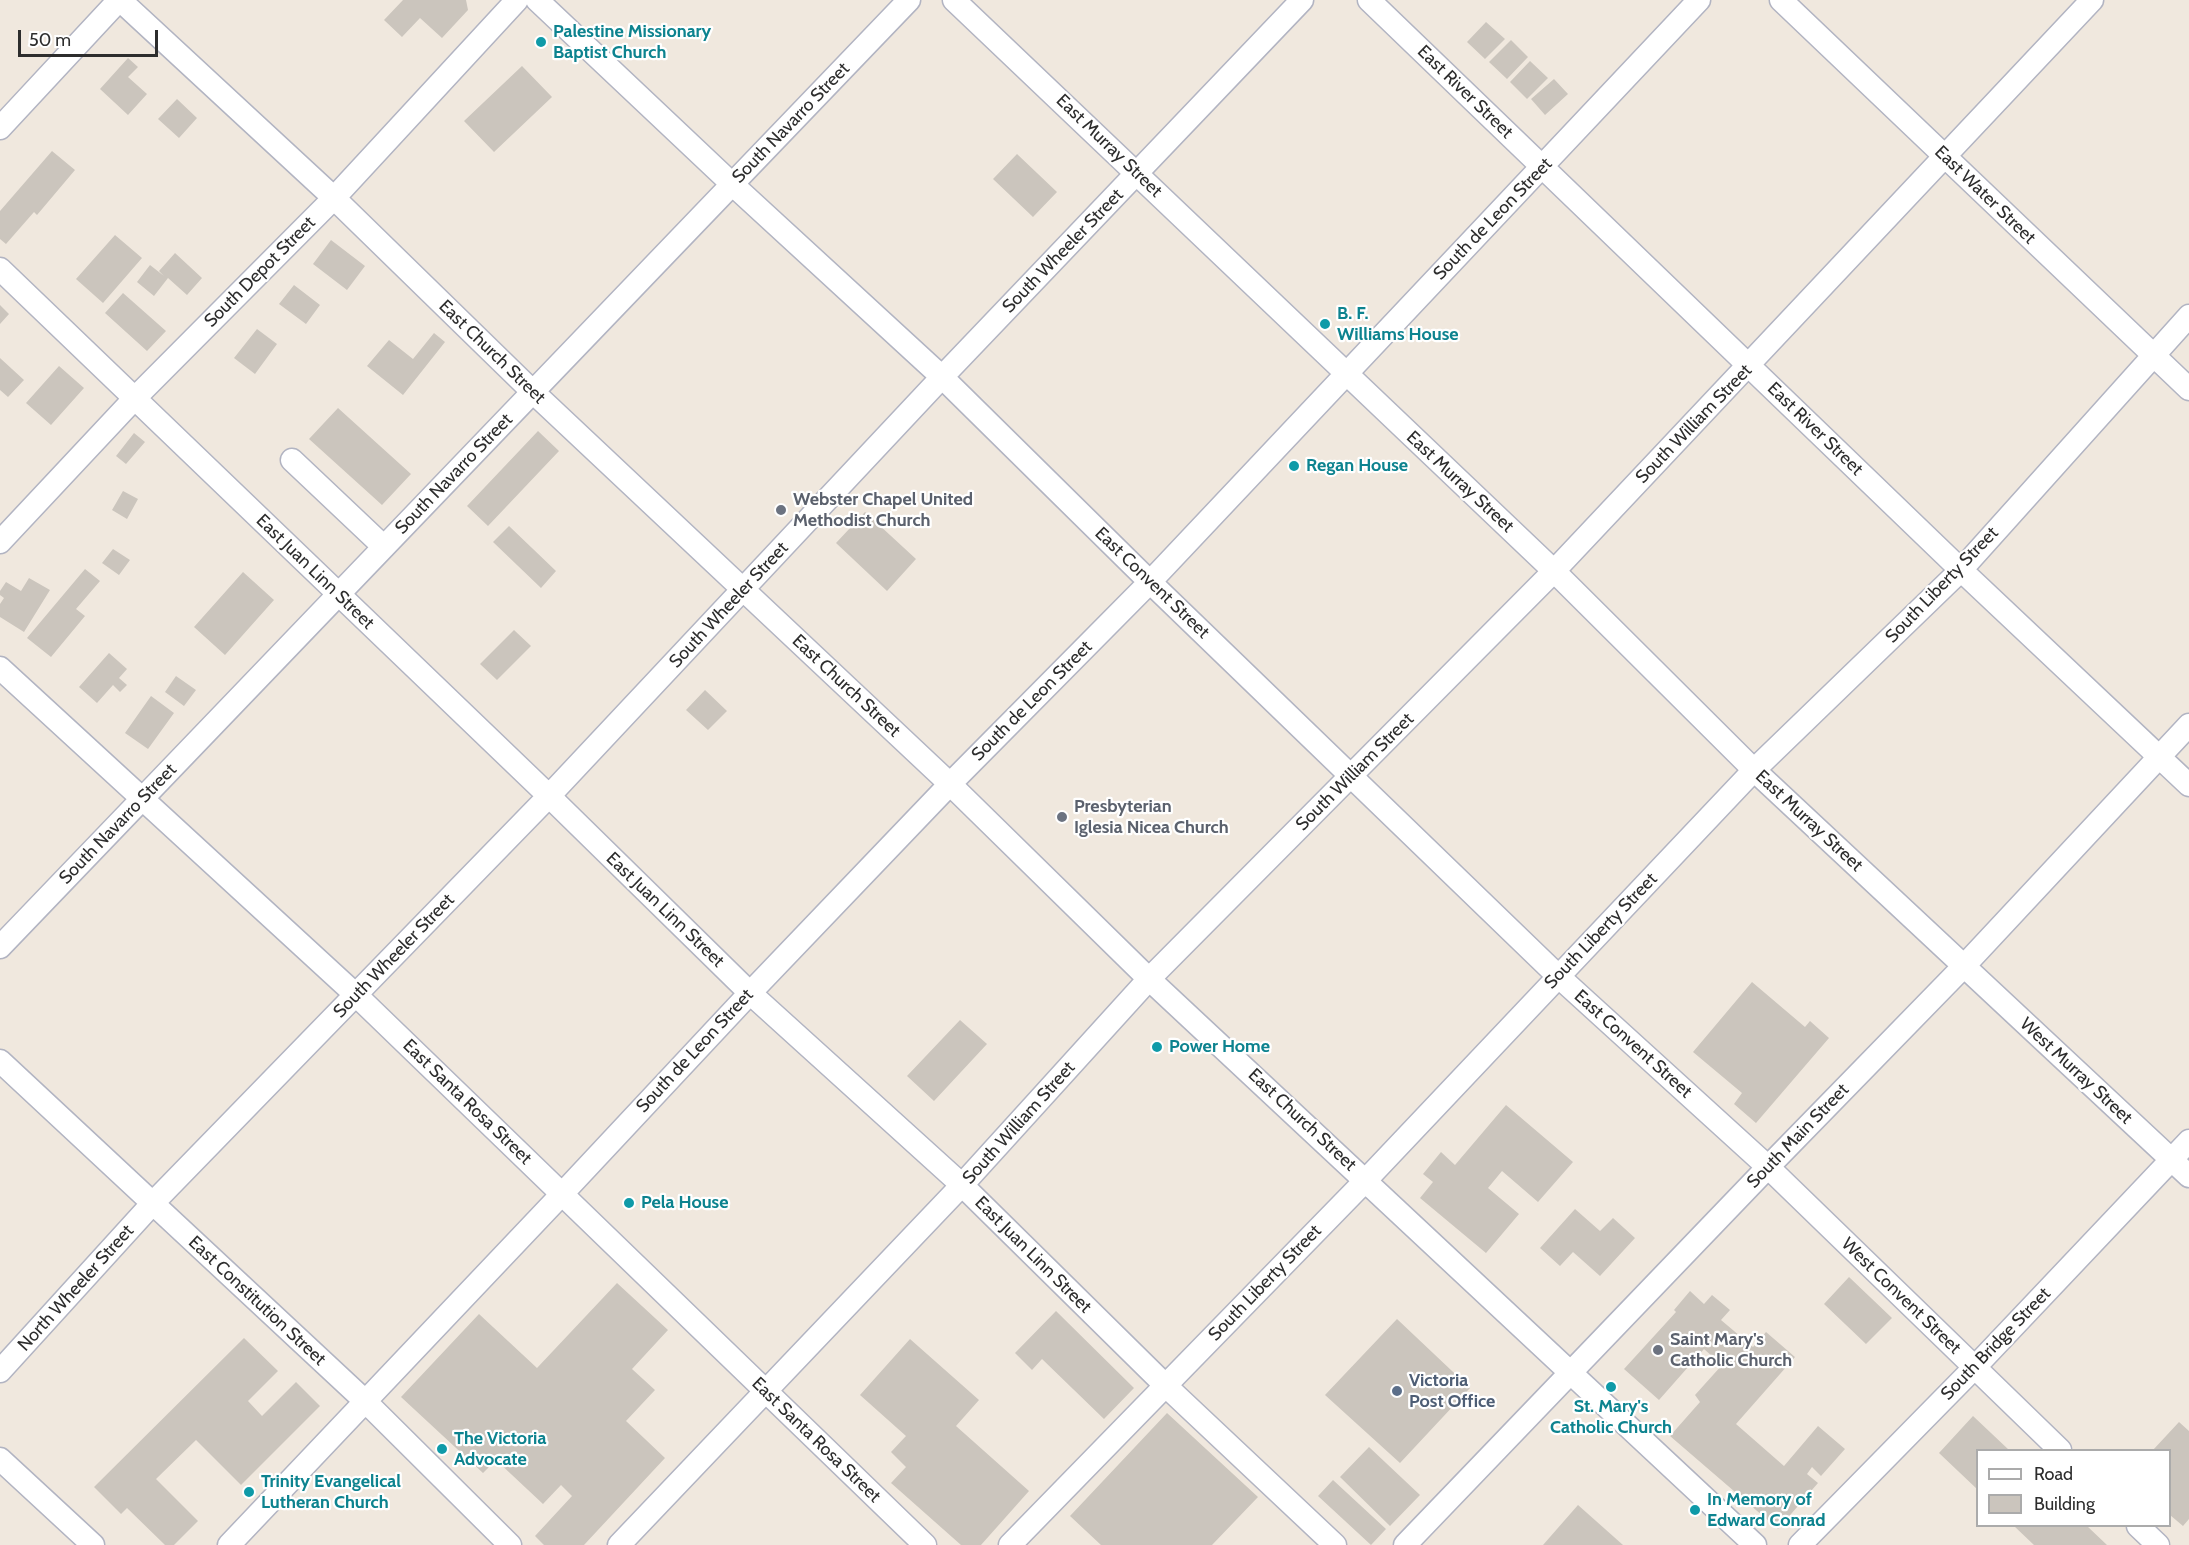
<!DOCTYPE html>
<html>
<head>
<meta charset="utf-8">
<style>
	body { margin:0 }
	#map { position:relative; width:2189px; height:1545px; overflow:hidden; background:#f0e8de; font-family:Cabin,sans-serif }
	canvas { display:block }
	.legend { position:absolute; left:1976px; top:1449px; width:195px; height:78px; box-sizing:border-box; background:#fff; border:2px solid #ababab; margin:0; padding:8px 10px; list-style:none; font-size:18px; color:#2d2d2d }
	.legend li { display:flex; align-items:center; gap:12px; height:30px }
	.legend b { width:30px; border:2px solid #ababab }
	.scale { position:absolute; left:18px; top:30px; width:140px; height:27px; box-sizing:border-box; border:3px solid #2d2d2d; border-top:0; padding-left:8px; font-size:18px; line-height:21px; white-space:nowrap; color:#2d2d2d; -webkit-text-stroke:4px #fff; paint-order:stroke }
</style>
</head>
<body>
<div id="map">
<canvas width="2189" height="1545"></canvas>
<ul class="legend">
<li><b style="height:8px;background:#fff"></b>Road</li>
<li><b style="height:16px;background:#cbc5bd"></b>Building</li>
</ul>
<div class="scale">50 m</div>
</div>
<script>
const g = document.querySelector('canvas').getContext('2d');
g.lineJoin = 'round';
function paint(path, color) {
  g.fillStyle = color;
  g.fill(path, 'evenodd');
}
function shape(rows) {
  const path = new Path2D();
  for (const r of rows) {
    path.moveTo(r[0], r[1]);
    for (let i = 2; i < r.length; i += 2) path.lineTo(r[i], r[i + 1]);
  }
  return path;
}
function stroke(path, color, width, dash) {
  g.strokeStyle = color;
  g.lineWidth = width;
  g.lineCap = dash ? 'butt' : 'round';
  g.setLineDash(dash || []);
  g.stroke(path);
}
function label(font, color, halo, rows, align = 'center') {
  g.font = font + ' Cabin,sans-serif';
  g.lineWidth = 4.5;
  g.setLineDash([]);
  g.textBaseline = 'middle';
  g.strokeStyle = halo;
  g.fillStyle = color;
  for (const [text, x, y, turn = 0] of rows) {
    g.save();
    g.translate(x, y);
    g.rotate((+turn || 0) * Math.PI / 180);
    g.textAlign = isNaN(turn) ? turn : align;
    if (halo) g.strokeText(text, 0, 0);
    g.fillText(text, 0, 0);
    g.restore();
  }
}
paint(shape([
	[403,0,466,0,468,10,442,38,420,18,402,37,384,20],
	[1486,22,1505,39,1485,59,1467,42],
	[1511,40,1528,57,1507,79,1489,62],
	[128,58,138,67,128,77,147,94,128,115,100,89],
	[1530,61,1548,78,1527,99,1510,82],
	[522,66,552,97,494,152,464,121],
	[1554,79,1568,94,1545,115,1531,99],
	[177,99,197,118,179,138,158,119],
	[52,151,75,170,37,215,34,212,6,244,0,239,0,211],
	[1017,154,1057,192,1033,217,993,179],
	[115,235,142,258,103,303,76,279],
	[331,240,365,266,347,290,313,264],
	[175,253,202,278,187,295,168,278,154,296,137,282,150,265,164,276,159,271],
	[294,285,320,305,306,324,279,304],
	[123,293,166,331,147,351,105,313],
	[0,305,9,314,0,324],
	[257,329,277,344,255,374,234,358],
	[434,333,445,342,403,395,367,366,389,340,413,359],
	[0,358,24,380,8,397,0,390],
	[59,366,84,388,51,425,26,403],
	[338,408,411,474,382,505,309,439],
	[538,431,559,451,488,526,467,506],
	[134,433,145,442,126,464,116,456],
	[123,491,138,499,127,519,112,510],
	[865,512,916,559,887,591,836,543],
	[509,526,556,571,541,588,493,542],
	[113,549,130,560,119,575,102,563],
	[85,569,100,581,76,609,85,616,51,657,27,638],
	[243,572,274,600,225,655,194,627],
	[29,578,50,590,24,632,0,617,0,604,4,598,0,595,0,591,6,582,21,591],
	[514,630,531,646,497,680,480,664],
	[109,653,127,669,119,678,127,685,120,692,113,685,97,703,79,687],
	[176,676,196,690,184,706,165,692],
	[705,690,727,711,708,730,686,710],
	[151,696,174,713,148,749,125,733],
	[1752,982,1805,1027,1810,1021,1829,1038,1756,1123,1734,1104,1742,1093,1693,1052],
	[960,1020,987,1044,934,1101,907,1076],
	[1506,1105,1573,1162,1538,1202,1502,1171,1488,1188,1519,1214,1486,1253,1420,1198,1433,1182,1423,1174,1441,1152,1455,1165],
	[1575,1209,1600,1231,1613,1218,1635,1238,1600,1276,1573,1252,1560,1266,1540,1248],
	[1849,1277,1892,1318,1866,1344,1824,1304],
	[617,1283,668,1330,632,1369,655,1390,626,1421,665,1458,584,1545,544,1545,535,1536,572,1496,561,1485,543,1504,496,1460,483,1473,401,1397,479,1314,537,1368],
	[1690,1291,1704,1304,1712,1295,1730,1310,1721,1320,1753,1347,1766,1332,1795,1357,1736,1424,1784,1466,1818,1426,1845,1449,1821,1476,1812,1467,1807,1474,1818,1483,1778,1529,1670,1436,1700,1402,1695,1395,1722,1365,1704,1349,1659,1400,1624,1369,1676,1312,1674,1310],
	[1056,1311,1134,1388,1104,1419,1042,1359,1032,1370,1015,1353],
	[1397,1319,1470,1388,1400,1463,1325,1395],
	[244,1338,278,1371,248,1401,262,1416,296,1382,320,1406,241,1485,196,1440,156,1479,198,1521,174,1545,165,1545,127,1508,121,1514,94,1487],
	[910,1339,979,1400,956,1426,1029,1491,981,1545,961,1545,891,1483,906,1467,891,1452,906,1436,860,1395],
	[1167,1413,1258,1497,1212,1545,1101,1545,1070,1516],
	[1973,1416,2009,1450,1978,1450,1978,1490,1939,1453],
	[2179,1422,2189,1431,2189,1519,2183,1526,2170,1515,2170,1450,2153,1450],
	[1369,1447,1420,1495,1390,1526,1340,1477],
	[1333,1480,1386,1529,1371,1545,1318,1496],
	[1578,1505,1623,1545,1543,1545],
	[2014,1526,2087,1526,2107,1545,2034,1545]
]), '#cbc5bd');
const minor = shape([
	[120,0,334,198,533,392,950,784,1149,979,1755,1545],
	[537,0,732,184,942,377,1150,582,1558,976,1768,1167,2060,1450],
	[954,0,1554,571,1754,770,2189,1176],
	[1369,0,1961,570,2189,785],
	[1781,0,2189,389],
	[0,128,119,0],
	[0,269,549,796,750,993,962,1185,1166,1386,1335,1545],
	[292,460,384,547],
	[0,542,134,399,334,198,517,0],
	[0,668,356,995,925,1545],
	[0,947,909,0],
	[0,1061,365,1401,510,1545],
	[0,1371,152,1204,549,796,942,377,1302,0],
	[0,1459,93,1545],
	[2138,1526,2158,1545],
	[229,1545,562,1194,750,993,950,784,1150,582,1699,0],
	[619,1545,962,1185,1149,979,1554,571,2092,0],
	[1010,1545,1366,1180,1754,770,1961,570,2189,316],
	[1405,1545,1768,1167,1964,966,2189,725],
	[1800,1545,1975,1367,2189,1141]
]);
stroke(minor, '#b2b4c2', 25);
stroke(minor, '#fff', 22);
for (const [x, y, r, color] of [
	[541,42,6,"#0f9aa8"],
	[1325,324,6,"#0f9aa8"],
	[1294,466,6,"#0f9aa8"],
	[781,510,6,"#6b7280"],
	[1062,817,6,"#6b7280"],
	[1157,1047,6,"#0f9aa8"],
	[629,1203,6,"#0f9aa8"],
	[1658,1350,6,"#6b7280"],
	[1611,1387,6,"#0f9aa8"],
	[1397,1391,6,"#5c6f8a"],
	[442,1449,6,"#0f9aa8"],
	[249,1492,6,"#0f9aa8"],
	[1695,1510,6,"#0f9aa8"]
]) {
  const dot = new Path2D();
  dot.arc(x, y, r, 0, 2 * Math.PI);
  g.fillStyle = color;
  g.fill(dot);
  stroke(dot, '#fff', 2);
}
label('bold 18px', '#0d838f', '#fff', [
	["Palestine Missionary",553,32],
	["Baptist Church",553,53],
	["B. F.",1337,314],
	["Williams House",1337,335],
	["Regan House",1306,466],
	["Power Home",1169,1047],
	["Pela House",641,1203],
	["St. Mary's",1611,1407,"center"],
	["Catholic Church",1611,1428,"center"],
	["The Victoria",454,1439],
	["Advocate",454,1460],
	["Trinity Evangelical",261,1482],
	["Lutheran Church",261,1503],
	["In Memory of",1707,1500],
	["Edward Conrad",1707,1521]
], 'left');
label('18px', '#2d2d2d', '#fff', [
	["East River Street",1465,92,44],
	["South Navarro Street",791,123,-46],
	["East Murray Street",1109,146,44],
	["East Water Street",1985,195,44],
	["South de Leon Street",1493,219,-46],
	["South Wheeler Street",1063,251,-46],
	["South Depot Street",260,272,-45],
	["East Church Street",492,352,44],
	["South William Street",1694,424,-46],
	["East River Street",1815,429,44],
	["South Navarro Street",454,474,-46],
	["East Murray Street",1460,482,43],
	["East Juan Linn Street",315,572,44],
	["East Convent Street",1152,583,44],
	["South Liberty Street",1942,585,-46],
	["South Wheeler Street",729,605,-47],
	["East Church Street",846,686,43],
	["South de Leon Street",1032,701,-45],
	["South William Street",1355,772,-45],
	["East Murray Street",1809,821,43],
	["South Navarro Street",118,824,-46],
	["East Juan Linn Street",665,910,44],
	["South Liberty Street",1601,931,-46],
	["South Wheeler Street",394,956,-46],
	["East Convent Street",1633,1044,42],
	["South de Leon Street",695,1051,-47],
	["West Murray Street",2076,1071,43],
	["East Santa Rosa Street",467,1102,44],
	["East Church Street",1302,1120,43],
	["South William Street",1019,1123,-48],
	["South Main Street",1798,1136,-46],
	["East Juan Linn Street",1033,1255,45],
	["South Liberty Street",1265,1283,-46],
	["North Wheeler Street",76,1288,-48],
	["West Convent Street",1901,1296,44],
	["East Constitution Street",257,1301,43],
	["South Bridge Street",1996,1344,-46],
	["East Santa Rosa Street",816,1440,44]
]);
label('bold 18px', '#5b616d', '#fff', [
	["Webster Chapel United",793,500],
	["Methodist Church",793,521],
	["Presbyterian",1074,807],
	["Iglesia Nicea Church",1074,828],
	["Saint Mary's",1670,1340],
	["Catholic Church",1670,1361]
], 'left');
label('bold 18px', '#4e5e75', '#fff', [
	["Victoria",1409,1381],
	["Post Office",1409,1402]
], 'left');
</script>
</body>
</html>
